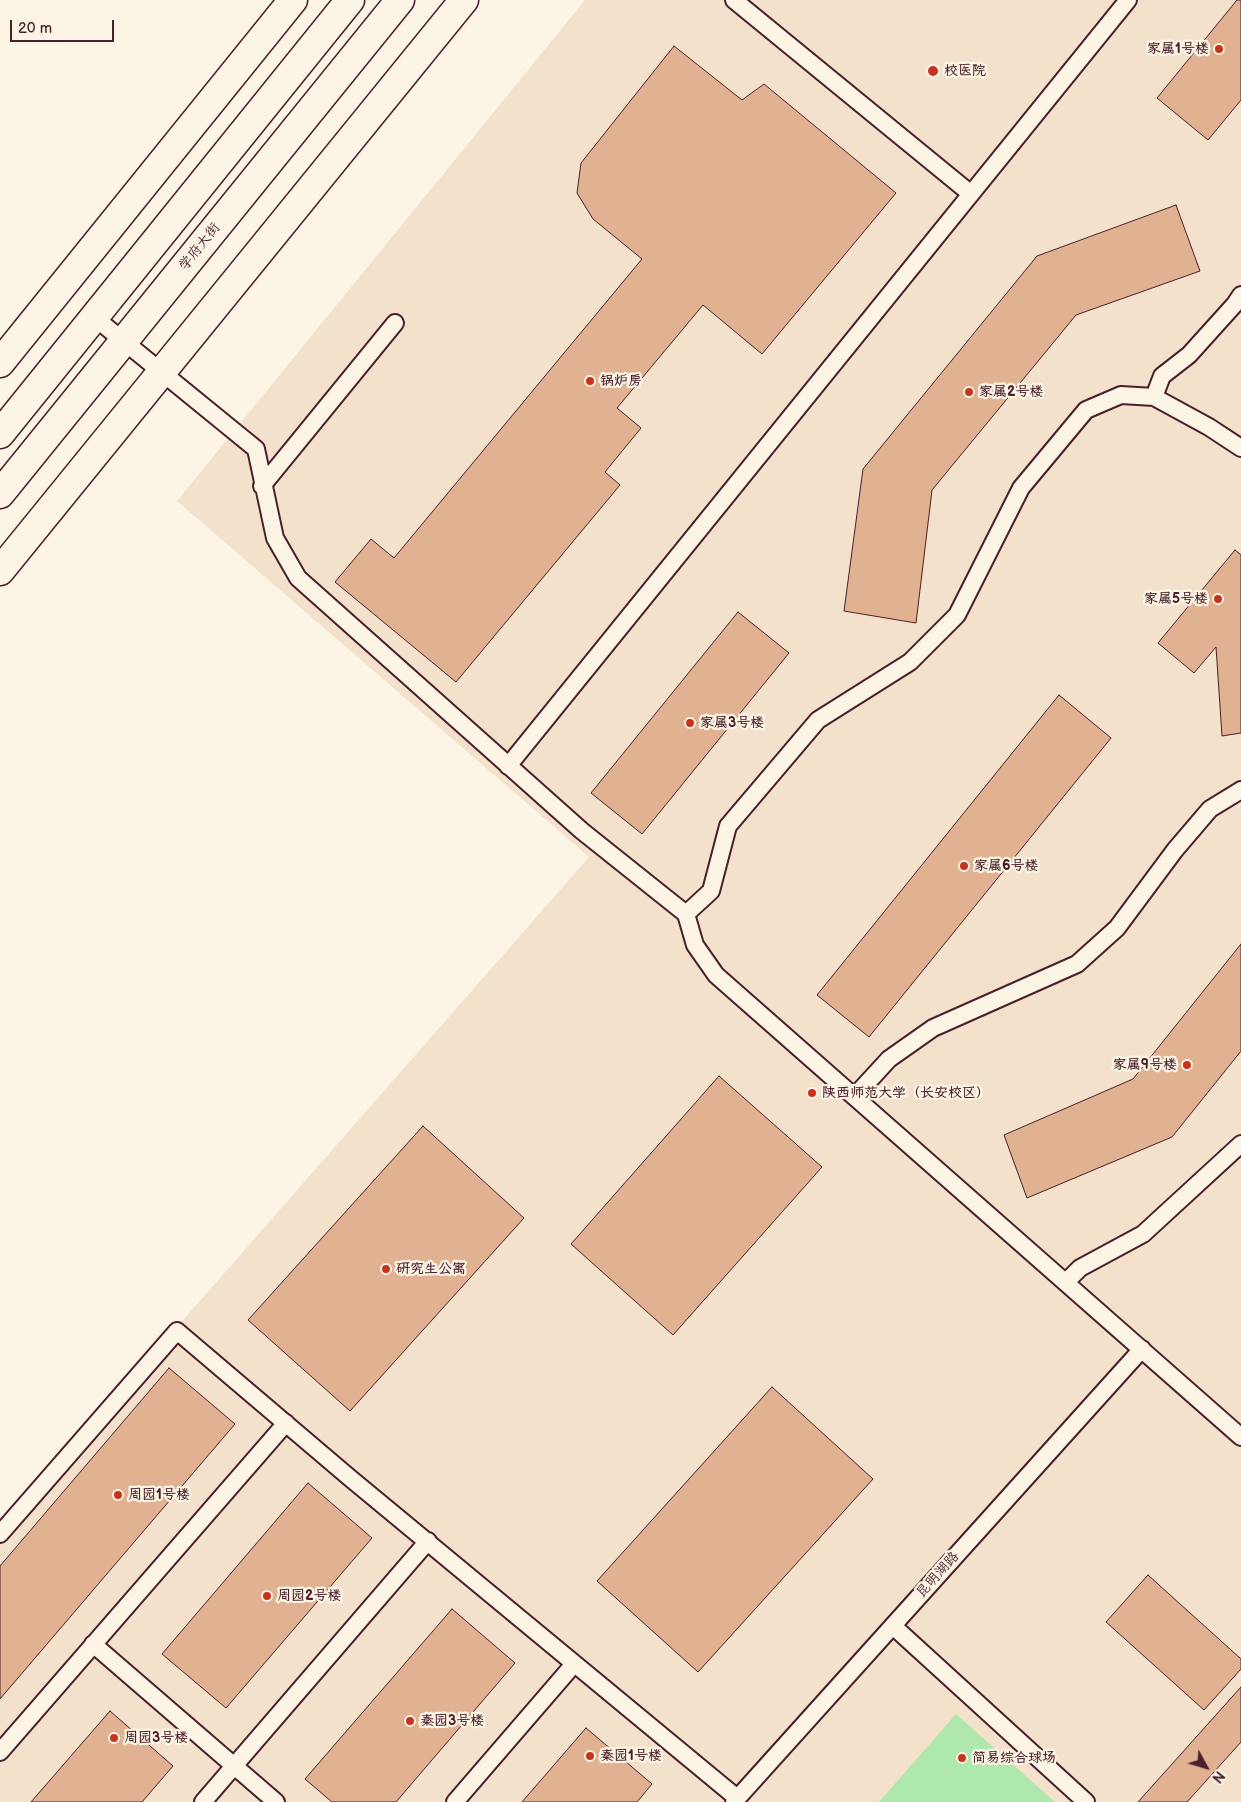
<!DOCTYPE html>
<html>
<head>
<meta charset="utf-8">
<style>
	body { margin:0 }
	#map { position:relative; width:1241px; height:1802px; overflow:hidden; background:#fcf5e5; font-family:"Balsamiq Sans",sans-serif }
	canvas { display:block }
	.north { position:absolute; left:1181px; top:1742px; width:50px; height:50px; -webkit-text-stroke:4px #fcf5e5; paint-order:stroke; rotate:129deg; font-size:14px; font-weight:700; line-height:20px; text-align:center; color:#4a1f2b }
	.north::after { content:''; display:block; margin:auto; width:18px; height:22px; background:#4a1f2b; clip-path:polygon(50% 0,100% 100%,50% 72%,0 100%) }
	.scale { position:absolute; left:10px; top:20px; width:104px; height:22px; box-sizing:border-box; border:2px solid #4a1f2b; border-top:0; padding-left:6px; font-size:15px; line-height:18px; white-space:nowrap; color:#4a1f2b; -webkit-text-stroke:4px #fcf5e5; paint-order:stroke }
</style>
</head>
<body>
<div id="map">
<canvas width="1241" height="1802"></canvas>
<div class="north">N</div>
<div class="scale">20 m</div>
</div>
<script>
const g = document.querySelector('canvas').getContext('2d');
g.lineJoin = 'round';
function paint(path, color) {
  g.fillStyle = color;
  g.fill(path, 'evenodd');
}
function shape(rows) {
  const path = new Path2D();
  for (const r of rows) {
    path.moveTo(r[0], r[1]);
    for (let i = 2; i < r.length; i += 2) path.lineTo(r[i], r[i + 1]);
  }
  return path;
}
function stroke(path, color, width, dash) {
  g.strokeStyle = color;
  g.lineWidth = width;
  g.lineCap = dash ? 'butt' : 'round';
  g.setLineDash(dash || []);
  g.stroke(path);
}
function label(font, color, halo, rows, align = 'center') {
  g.font = font + ' "Balsamiq Sans","LXGW WenKai TC",sans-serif';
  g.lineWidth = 4.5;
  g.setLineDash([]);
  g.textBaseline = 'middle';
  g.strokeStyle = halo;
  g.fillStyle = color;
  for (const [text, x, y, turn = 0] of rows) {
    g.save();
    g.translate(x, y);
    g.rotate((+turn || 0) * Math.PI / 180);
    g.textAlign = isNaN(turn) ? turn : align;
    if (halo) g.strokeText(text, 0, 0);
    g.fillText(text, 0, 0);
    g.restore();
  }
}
paint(shape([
	[585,0,1241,0,1241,1802,0,1802,0,1529,589,857,177,501]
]), '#f4e1cc');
paint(shape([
	[956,1714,1055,1802,879,1802]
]), '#afe8ac');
const building = shape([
	[1237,0,1241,0,1241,100,1208,140,1157,98,1237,0],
	[674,46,742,100,764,84,896,193,762,354,703,305,617,408,641,428,605,472,620,485,456,682,335,582,371,539,394,558,642,259,593,219,577,193,581,163,674,46],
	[1176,205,1200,271,1076,315,932,490,916,623,844,611,863,469,1037,256,1176,205],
	[1235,550,1241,555,1241,733,1222,736,1216,647,1194,673,1158,643,1235,550],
	[738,612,789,653,642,834,591,793,738,612],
	[1059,695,1111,738,869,1037,817,995,1059,695],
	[1241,944,1241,1051,1172,1137,1027,1198,1004,1135,1133,1079,1241,944],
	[719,1076,822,1167,673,1335,571,1244,719,1076],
	[423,1126,524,1218,350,1411,248,1320,423,1126],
	[169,1368,235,1424,0,1699,0,1566,169,1368],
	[772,1387,873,1479,698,1672,597,1581,772,1387],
	[308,1483,372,1538,226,1708,162,1654,308,1483],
	[1148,1575,1241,1659,1241,1669,1204,1710,1106,1622,1148,1575],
	[452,1609,515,1663,396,1802,332,1802,305,1779,452,1609],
	[1241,1687,1241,1742,1187,1802,1138,1802,1241,1687],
	[110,1711,173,1766,142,1802,31,1802,110,1711],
	[586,1728,652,1784,637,1802,522,1802,586,1728]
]);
paint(building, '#e1b292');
stroke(building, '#4a1f2b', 1);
const lane = shape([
	[734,0,971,194],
	[94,317,256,449,275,538,298,578,582,831,686,914,695,945,716,975,1241,1437],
	[1154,397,1162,376,1189,355,1235,304,1241,295],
	[262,486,395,323],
	[508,766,1128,0],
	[686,914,711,891,728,826,818,720,910,662,957,615,1021,488,1086,410,1121,395,1154,397,1209,427,1241,448],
	[855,1096,889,1059,933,1028,1077,964,1117,928,1175,850,1210,809,1241,790],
	[1066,1282,1080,1268,1143,1234,1241,1144],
	[0,1534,177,1331,350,1478,737,1798],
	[893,1626,1086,1802],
	[93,1644,276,1802],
	[0,1752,286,1423],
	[203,1802,428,1541],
	[455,1802,574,1664],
	[734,1802,1142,1349]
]);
const street = shape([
	[0,363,293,0],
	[0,571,464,0]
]);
const secondary = shape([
	[0,434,350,0],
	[0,494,400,0]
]);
stroke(lane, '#4a1f2b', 20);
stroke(street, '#4a1f2b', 31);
stroke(secondary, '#4a1f2b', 31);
stroke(lane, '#fcf5e5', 16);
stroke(street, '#fcf5e5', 28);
stroke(secondary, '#fcf5e5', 28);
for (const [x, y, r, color] of [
	[1219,49,5,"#c8321e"],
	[933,71,6,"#c8321e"],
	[590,381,5,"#c8321e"],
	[969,392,5,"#c8321e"],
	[1218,599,5,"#c8321e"],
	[690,723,5,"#c8321e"],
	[964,866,5,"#c8321e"],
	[1187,1065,5,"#c8321e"],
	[812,1093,5,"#c8321e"],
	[386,1269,5,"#c8321e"],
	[118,1495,5,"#c8321e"],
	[267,1596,5,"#c8321e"],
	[410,1721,5,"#c8321e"],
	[114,1738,5,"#c8321e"],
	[590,1756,5,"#c8321e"],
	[962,1758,5,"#c8321e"]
]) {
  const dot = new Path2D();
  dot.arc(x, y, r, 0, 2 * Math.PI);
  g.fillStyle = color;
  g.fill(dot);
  stroke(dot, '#fcf5e5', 2);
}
label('bold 14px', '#4a1f2b', '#fcf5e5', [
	["家属1号楼",1209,49,"right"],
	["校医院",944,71],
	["锅炉房",600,381],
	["家属2号楼",979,392],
	["家属5号楼",1208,599,"right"],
	["家属3号楼",700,723],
	["家属6号楼",974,866],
	["家属9号楼",1177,1065,"right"],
	["陕西师范大学（长安校区）",822,1093],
	["研究生公寓",396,1269],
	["周园1号楼",128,1495],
	["周园2号楼",277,1596],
	["秦园3号楼",420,1721],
	["周园3号楼",124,1738],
	["秦园1号楼",600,1756],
	["简易综合球场",972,1758]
], 'left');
label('14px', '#4a1f2b', '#fcf5e5', [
	["学府大街",200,247,-51],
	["昆明湖路",938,1575,-48]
]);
</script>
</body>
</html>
